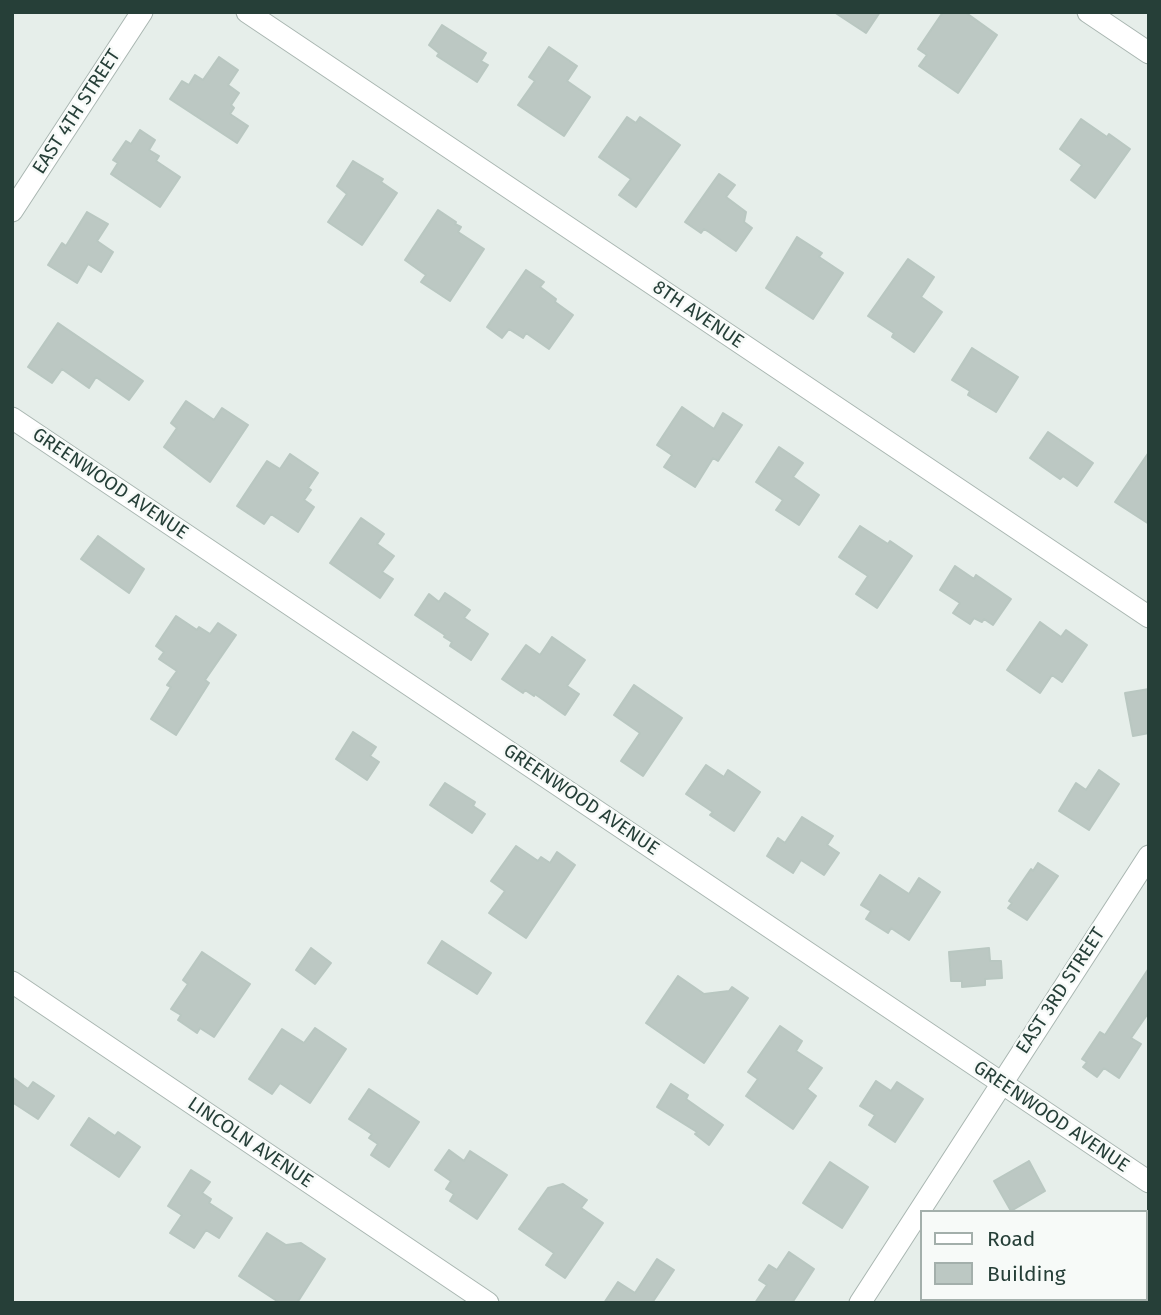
<!DOCTYPE html>
<html>
<head>
<meta charset="utf-8">
<style>
	body { margin:0 }
	#map { position:relative; width:1161px; height:1315px; overflow:hidden; background:#e6eeea; font-family:"Fira Sans",sans-serif }
	canvas { display:block }
	.frame { position:absolute; inset:0; border:14px solid #263f38; pointer-events:none }
	.legend { position:absolute; left:920px; top:1210px; width:228px; height:91px; box-sizing:border-box; background:#f7faf8; border:2px solid #a3afab; margin:0; padding:9px 12px; list-style:none; font-size:21px; color:#263f38 }
	.legend li { display:flex; align-items:center; gap:14px; height:35px }
	.legend b { width:35px; border:2px solid #a3afab }
</style>
</head>
<body>
<div id="map">
<canvas width="1161" height="1315"></canvas>
<div class="frame"></div>
<ul class="legend">
<li><b style="height:9px;background:#fff"></b>Road</li>
<li><b style="height:19px;background:#bcc8c3"></b>Building</li>
</ul>
</div>
<script>
const g = document.querySelector('canvas').getContext('2d');
g.lineJoin = 'round';
function paint(path, color) {
  g.fillStyle = color;
  g.fill(path, 'evenodd');
}
function shape(rows) {
  const path = new Path2D();
  for (const r of rows) {
    path.moveTo(r[0], r[1]);
    for (let i = 2; i < r.length; i += 2) path.lineTo(r[i], r[i + 1]);
  }
  return path;
}
function stroke(path, color, width, dash) {
  g.strokeStyle = color;
  g.lineWidth = width;
  g.lineCap = dash ? 'butt' : 'round';
  g.setLineDash(dash || []);
  g.stroke(path);
}
function label(font, color, halo, rows, align = 'center') {
  g.font = font + ' "Fira Sans",sans-serif';
  g.lineWidth = 5;
  g.setLineDash([]);
  g.textBaseline = 'middle';
  g.strokeStyle = halo;
  g.fillStyle = color;
  for (const [text, x, y, turn = 0] of rows) {
    g.save();
    g.translate(x, y);
    g.rotate((+turn || 0) * Math.PI / 180);
    g.textAlign = isNaN(turn) ? turn : align;
    if (halo) g.strokeText(text, 0, 0);
    g.fillText(text, 0, 0);
    g.restore();
  }
}
const building = shape([
	[834,12,880,12,866,33,834,12],
	[943,12,965,12,997,35,958,93,919,66,927,55,918,49,943,12],
	[442,25,486,53,481,61,488,65,477,82,437,56,439,53,429,45,442,25],
	[549,47,577,66,567,81,590,97,564,136,518,105,535,81,529,77,549,47],
	[219,57,238,70,228,85,239,93,231,105,234,108,230,114,248,126,237,143,170,99,182,81,189,85,195,75,203,80,219,57],
	[627,117,636,123,640,117,680,145,636,207,619,195,631,179,599,157,627,117],
	[1081,119,1107,137,1109,134,1130,149,1095,198,1071,180,1082,165,1060,149,1081,119],
	[140,130,155,140,149,150,159,156,156,161,180,177,160,207,111,174,118,163,113,160,126,141,131,144,140,130],
	[353,161,383,179,381,182,397,193,362,245,328,222,347,194,337,186,353,161],
	[719,174,735,185,726,197,746,212,744,222,752,228,736,251,709,232,704,229,701,233,685,222,719,174],
	[438,210,456,222,455,224,461,227,458,232,484,249,450,301,421,282,426,275,405,260,438,210],
	[87,212,108,224,97,241,113,252,101,272,88,264,77,283,48,265,62,243,66,246,87,212],
	[797,237,822,253,819,257,843,273,813,319,766,288,797,237],
	[908,259,934,277,921,297,942,312,914,352,892,337,894,333,868,316,908,259],
	[526,270,544,282,540,287,556,299,555,302,573,315,549,349,526,333,523,338,509,329,502,338,487,327,526,270],
	[58,323,143,381,129,400,96,377,89,388,62,369,52,383,28,367,58,323],
	[972,348,1018,377,996,412,968,395,970,391,952,380,972,348],
	[186,401,214,420,222,408,248,425,210,482,164,447,177,428,171,423,186,401],
	[682,407,714,429,723,413,742,425,718,461,713,458,695,487,664,467,672,455,657,445,682,407],
	[1048,432,1093,463,1077,486,1063,476,1060,479,1030,458,1048,432],
	[779,447,803,463,793,477,819,495,799,525,776,510,783,500,756,482,779,447],
	[1149,452,1149,524,1115,502,1149,452],
	[290,454,318,473,308,488,311,490,304,500,314,507,298,532,271,514,264,524,237,506,267,461,280,469,290,454],
	[361,518,384,534,377,544,394,556,382,572,393,579,380,598,330,563,361,518],
	[860,526,888,544,890,541,912,556,877,608,856,594,868,576,839,557,860,526],
	[98,536,144,569,129,593,81,559,98,536],
	[955,566,974,579,976,575,1011,599,993,625,984,619,982,622,974,618,970,624,953,613,960,603,940,590,955,566],
	[445,593,470,610,464,618,488,634,471,660,450,646,452,642,444,637,445,635,415,615,429,594,439,602,445,593],
	[176,616,197,630,199,627,210,634,218,623,236,635,205,680,209,683,176,735,151,719,171,687,167,685,177,671,159,659,164,652,156,646,176,616],
	[1040,622,1061,637,1066,630,1087,645,1062,682,1052,675,1040,693,1007,670,1040,622],
	[552,637,585,660,567,686,579,694,565,715,535,694,534,696,525,690,523,693,502,679,526,645,540,655,552,637],
	[634,685,682,718,643,776,621,761,640,733,614,715,634,685],
	[1149,689,1149,733,1133,736,1125,693,1149,689],
	[353,732,376,747,370,756,379,762,367,780,336,759,353,732],
	[706,765,724,777,728,770,760,792,734,831,710,815,713,812,686,794,706,765],
	[1099,770,1119,784,1089,830,1059,811,1076,783,1086,790,1099,770],
	[445,783,475,802,473,806,485,814,472,833,430,805,445,783],
	[802,817,833,836,827,845,839,853,824,875,801,860,793,873,767,856,778,838,785,843,802,817],
	[516,846,538,861,541,857,550,863,557,852,575,865,526,938,489,913,505,891,491,881,516,846],
	[1038,863,1058,876,1027,920,1008,908,1012,903,1009,901,1031,869,1033,871,1038,863],
	[880,875,909,894,919,878,940,892,909,940,891,928,888,933,866,919,871,911,861,905,880,875],
	[442,941,491,973,477,994,428,963,442,941],
	[311,948,331,963,315,984,296,970,311,948],
	[989,948,990,961,1001,961,1002,978,985,979,985,985,962,987,962,981,951,981,949,952,989,948],
	[202,952,250,984,214,1037,200,1028,197,1033,178,1020,181,1015,171,1009,188,984,183,980,202,952],
	[1149,968,1149,1012,1131,1038,1141,1044,1119,1078,1104,1068,1097,1077,1083,1067,1087,1062,1082,1059,1100,1032,1105,1035,1149,968],
	[678,976,704,994,729,991,732,987,748,998,704,1063,646,1023,678,976],
	[780,1026,802,1041,796,1051,822,1068,807,1089,816,1096,793,1129,746,1096,758,1079,748,1072,780,1026],
	[315,1028,346,1049,310,1103,280,1083,272,1094,249,1079,282,1029,304,1043,315,1028],
	[12,1077,28,1089,33,1082,54,1096,38,1119,12,1102,12,1077],
	[876,1081,891,1091,897,1082,923,1099,895,1142,869,1125,875,1115,860,1106,876,1081],
	[671,1084,688,1095,686,1099,723,1125,709,1145,695,1134,697,1132,657,1107,671,1084],
	[369,1089,419,1122,389,1167,371,1155,378,1144,369,1138,372,1134,349,1119,369,1089],
	[89,1118,115,1136,118,1132,140,1147,119,1177,71,1145,89,1118],
	[449,1150,464,1161,470,1151,507,1175,477,1219,450,1201,454,1194,446,1189,451,1181,435,1170,449,1150],
	[1029,1161,1045,1191,1011,1211,994,1181,1029,1161],
	[830,1162,868,1187,842,1228,803,1203,830,1162],
	[191,1170,210,1182,202,1193,211,1199,209,1203,232,1218,219,1238,206,1230,194,1248,170,1233,182,1215,168,1206,191,1170],
	[563,1184,587,1200,581,1208,603,1223,565,1278,546,1265,554,1253,519,1229,548,1188,563,1184],
	[267,1233,286,1245,301,1243,325,1259,297,1303,280,1303,239,1276,267,1233],
	[789,1252,814,1269,792,1303,755,1303,767,1285,759,1280,769,1265,777,1270,789,1252],
	[657,1259,674,1270,652,1303,604,1303,618,1282,635,1293,657,1259]
]);
paint(building, '#bcc8c3');
stroke(building, '#b9c7c1', 2);
const street = shape([
	[247,12,1149,617],
	[1088,12,1149,53],
	[12,211,142,12],
	[12,418,1149,1182],
	[12,982,488,1303],
	[860,1303,1149,856]
]);
stroke(street, '#a9b6b1', 23);
stroke(street, '#fff', 21);
label('19px', '#263f38', '#f7faf8', [
	["EAST 4TH STREET",77,112,-57],
	["8TH AVENUE",698,315,34],
	["GREENWOOD AVENUE",110,484,34],
	["GREENWOOD AVENUE",581,800,34],
	["EAST 3RD STREET",1061,991,-57],
	["GREENWOOD AVENUE",1051,1117,34],
	["LINCOLN AVENUE",250,1143,34]
]);
</script>
</body>
</html>
